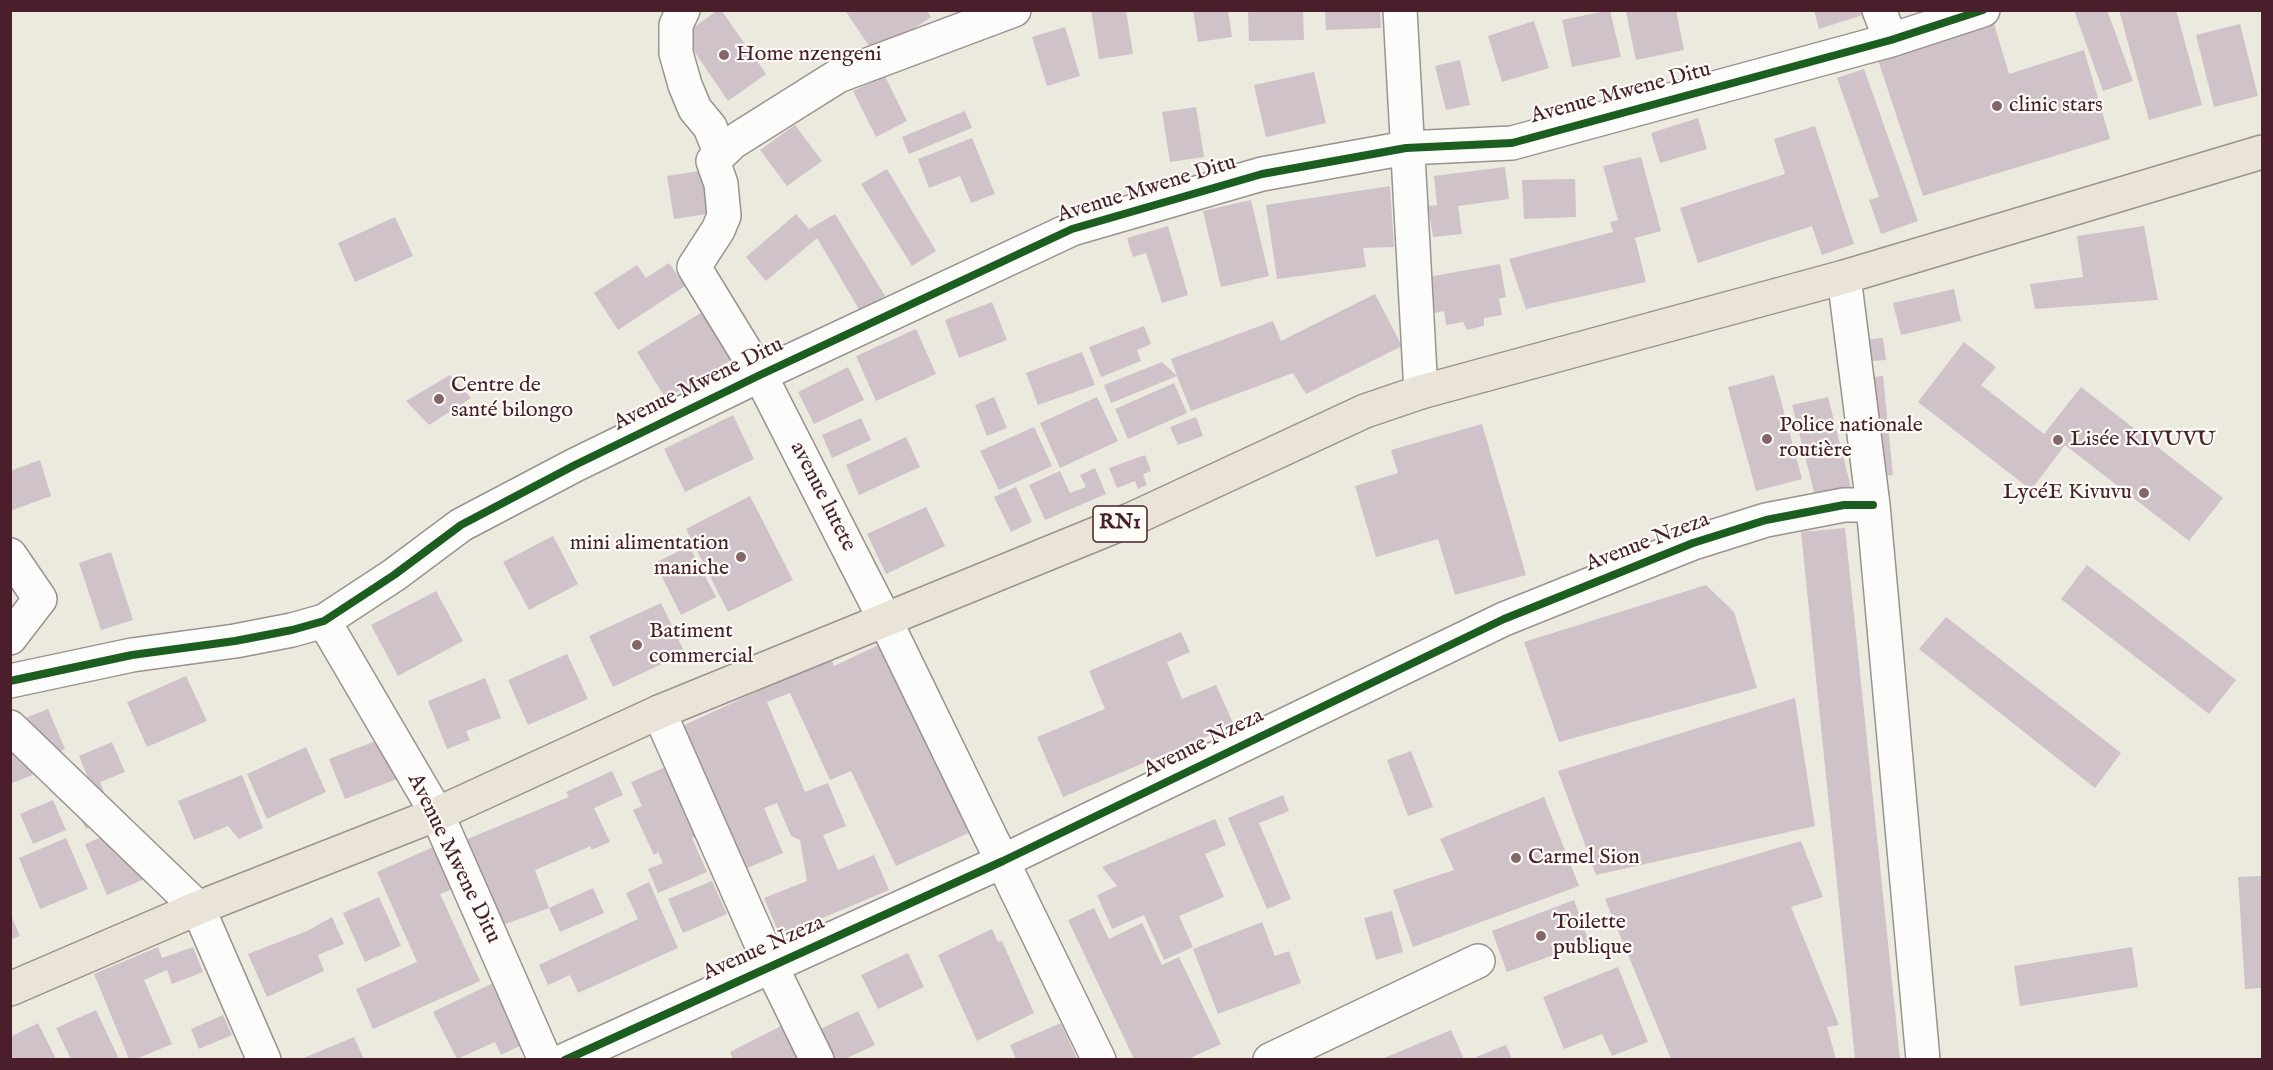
<!DOCTYPE html>
<html>
<head>
<meta charset="utf-8">
<style>
	body { margin:0 }
	#map { position:relative; width:2273px; height:1070px; overflow:hidden; background:#eceadf; font-family:"IM FELL English",serif }
	canvas { display:block }
	.frame { position:absolute; inset:0; border:12px solid #4a1f2b; pointer-events:none }
</style>
</head>
<body>
<div id="map">
<canvas width="2273" height="1070"></canvas>
<div class="frame"></div>
</div>
<script>
const g = document.querySelector('canvas').getContext('2d');
g.lineJoin = 'round';
function paint(path, color) {
  g.fillStyle = color;
  g.fill(path, 'evenodd');
}
function shape(rows) {
  const path = new Path2D();
  for (const r of rows) {
    path.moveTo(r[0], r[1]);
    for (let i = 2; i < r.length; i += 2) path.lineTo(r[i], r[i + 1]);
  }
  return path;
}
function stroke(path, color, width, dash) {
  g.strokeStyle = color;
  g.lineWidth = width;
  g.lineCap = dash ? 'butt' : 'round';
  g.setLineDash(dash || []);
  g.stroke(path);
}
function label(font, color, halo, rows, align = 'center') {
  g.font = font + ' "IM FELL English",serif';
  g.lineWidth = 4.5;
  g.setLineDash([]);
  g.textBaseline = 'middle';
  g.strokeStyle = halo;
  g.fillStyle = color;
  for (const [text, x, y, turn = 0] of rows) {
    g.save();
    g.translate(x, y);
    g.rotate((+turn || 0) * Math.PI / 180);
    g.textAlign = isNaN(turn) ? turn : align;
    if (halo) g.strokeText(text, 0, 0);
    g.fillText(text, 0, 0);
    g.restore();
  }
}
paint(shape([
	[718,10,721,10,766,74,728,101,683,35],
	[845,10,927,10,931,17,875,55],
	[1091,10,1126,10,1133,54,1099,59],
	[1193,10,1228,10,1232,37,1198,42],
	[1248,10,1303,10,1304,40,1249,41],
	[1325,10,1380,10,1381,28,1326,30],
	[1610,10,1621,57,1572,67,1562,20],
	[1636,10,1676,10,1684,50,1636,60,1626,12],
	[1814,10,1865,10,1866,14,1819,29],
	[2074,10,2107,10,2133,81,2103,91],
	[2119,10,2176,10,2202,105,2149,120],
	[1534,21,1549,68,1502,82,1488,36],
	[1994,24,2009,74,2084,50,2110,139,1923,196,1878,60],
	[2240,24,2258,96,2214,107,2196,35],
	[1065,27,1080,76,1047,86,1032,37],
	[1460,60,1470,105,1446,110,1435,66],
	[1864,69,1918,221,1881,234,1869,200,1879,197,1837,78],
	[1314,72,1326,123,1266,137,1254,85],
	[885,76,907,121,876,137,853,91],
	[1196,107,1204,157,1170,162,1162,112],
	[965,111,972,128,909,154,902,137],
	[1698,118,1707,149,1660,163,1651,133],
	[795,125,822,161,787,186,760,150],
	[1815,126,1854,244,1822,255,1812,226,1698,263,1680,208,1785,174,1774,139],
	[972,138,995,194,971,203,960,176,929,188,918,159],
	[1641,157,1661,231,1635,238,1646,282,1526,309,1509,259,1613,232,1610,222,1618,220,1603,166],
	[1505,167,1509,199,1458,206,1462,234,1433,237,1428,206,1437,205,1434,176],
	[887,169,936,251,912,266,861,184],
	[706,170,713,213,674,219,667,176],
	[1575,179,1576,217,1524,219,1522,180],
	[1390,186,1394,247,1363,248,1366,267,1277,279,1266,205],
	[1251,200,1269,276,1221,287,1203,211],
	[796,214,809,229,835,214,885,296,860,311,817,238,766,281,746,257],
	[395,217,413,256,355,282,338,243],
	[1168,226,1188,295,1162,303,1146,253,1133,257,1127,238],
	[2144,226,2158,300,2035,309,2030,284,2083,277,2077,236],
	[669,263,685,286,618,330,594,293,637,265,646,278],
	[1500,264,1506,297,1499,299,1502,315,1484,318,1484,326,1467,330,1463,322,1446,325,1444,311,1435,313,1428,277],
	[1954,289,1961,321,1901,335,1893,303],
	[1375,294,1402,346,1306,394,1293,373,1191,411,1177,376,1111,403,1104,385,1162,362,1177,376,1171,359,1273,321,1281,341],
	[992,302,1007,340,959,358,945,320],
	[704,311,733,359,666,399,637,352],
	[1144,326,1151,344,1137,350,1141,361,1101,377,1089,347],
	[916,329,936,374,876,401,856,356],
	[1883,338,1886,360,1871,361,1872,377,1883,376,1893,475,1876,476,1862,340],
	[1964,342,1996,367,1981,385,2044,434,2081,387,2223,498,2189,541,2065,445,2031,490,1918,402],
	[1082,352,1095,385,1038,405,1026,373],
	[848,367,864,400,814,424,798,392],
	[450,375,471,398,429,425,406,401],
	[1774,375,1802,479,1756,491,1728,387],
	[1174,383,1187,413,1128,439,1115,409],
	[994,397,1007,428,987,436,975,405],
	[1097,397,1118,441,1060,468,1040,423],
	[1828,397,1851,487,1815,496,1792,405],
	[733,415,754,459,685,492,664,449],
	[1196,417,1203,436,1178,445,1170,427],
	[861,418,871,440,832,458,822,435],
	[1482,424,1526,575,1455,595,1438,539,1376,557,1355,486,1398,473,1391,450],
	[1034,427,1052,466,999,490,980,451],
	[906,437,920,467,859,495,846,465],
	[1145,455,1151,471,1143,474,1147,485,1138,489,1135,481,1117,488,1109,468],
	[40,460,51,496,10,511,10,471],
	[1095,468,1106,494,1045,520,1029,485,1060,471,1070,493,1086,487,1080,475],
	[1016,487,1032,522,1011,532,994,497],
	[750,496,793,580,728,612,686,529],
	[926,507,945,546,886,574,867,534],
	[1845,528,1900,1059,1855,1059,1801,532],
	[553,536,578,584,529,610,503,562],
	[689,546,716,597,681,615,655,563],
	[111,552,133,620,101,630,79,563],
	[2087,565,2236,680,2209,714,2061,599],
	[1706,585,1734,612,1757,688,1559,742,1524,642],
	[436,591,463,641,398,676,371,625],
	[661,603,685,653,613,687,589,636],
	[1946,617,2121,753,2095,788,1919,649],
	[1181,632,1190,652,1167,662,1182,699,1216,685,1234,725,1063,797,1037,737,1105,709,1089,671],
	[883,643,971,832,896,866,851,771,830,780,790,693,767,702,805,792,828,783,846,826,823,835,838,870,874,855,889,890,780,936,764,898,807,881,800,840,791,836,777,803,764,808,783,853,740,871,682,726,831,658,834,666],
	[567,654,588,699,528,725,508,680],
	[186,676,207,721,147,747,127,702],
	[485,678,501,718,466,731,470,740,447,749,428,701],
	[1795,698,1815,826,1596,875,1558,771],
	[48,709,65,749,35,761,15,722],
	[381,739,397,779,345,799,329,759],
	[112,742,125,772,100,782,114,818,86,829,68,794,91,785,79,756],
	[306,747,326,792,267,819,247,774],
	[10,749,37,773,10,784],
	[1411,751,1433,807,1408,816,1387,760],
	[670,765,702,834,692,838,707,872,658,893,648,869,663,863,658,852,654,855,633,810,642,806,631,782],
	[612,771,623,795,594,808,610,842,591,850,591,846,535,870,549,908,593,888,604,913,560,932,549,908,495,928,460,842,569,797,566,792],
	[242,775,263,828,239,839,228,826,194,840,178,801],
	[1283,795,1289,811,1259,823,1291,899,1267,909,1228,818],
	[1544,797,1579,886,1413,947,1393,890,1454,870,1440,839],
	[53,800,66,830,33,844,20,814],
	[1215,819,1226,845,1205,854,1224,897,1179,916,1193,947,1164,960,1144,915,1112,929,1097,895,1117,886,1102,867],
	[133,824,154,875,107,895,85,844],
	[66,838,88,889,40,909,19,858],
	[1801,841,1823,897,1791,907,1839,1025,1827,1027,1836,1059,1671,1059,1605,899],
	[435,846,455,888,440,894,480,981,373,1029,356,989,417,962,377,872],
	[2262,876,2262,988,2245,989,2238,877],
	[712,881,727,914,683,933,668,899],
	[649,882,678,948,578,993,570,975,548,985,539,965,638,919,626,893],
	[379,897,401,946,365,962,343,913],
	[1574,900,1589,942,1507,972,1492,931],
	[1094,908,1109,939,1142,923,1162,965,1179,957,1221,1044,1188,1059,1134,1059,1068,920],
	[1392,911,1403,952,1376,960,1364,918],
	[10,913,20,936,10,940],
	[332,917,344,944,318,955,324,971,267,997,248,954,307,931],
	[1262,922,1275,956,1289,951,1301,983,1218,1014,1193,949],
	[992,929,998,942,1002,941,1034,1013,977,1041,938,955],
	[158,947,162,958,193,947,203,972,172,984,167,970,144,980,172,1044,136,1059,129,1059,94,974],
	[2132,947,2138,987,2020,1006,2014,966],
	[908,953,924,987,878,1009,861,975],
	[1618,967,1648,1042,1612,1056,1602,1034,1564,1049,1543,997],
	[493,983,524,1044,501,1055,495,1042,457,1059,433,1012],
	[96,1010,119,1059,71,1059,56,1028],
	[858,1011,875,1045,845,1059,825,1059,812,1033],
	[223,1015,232,1035,199,1049,191,1029],
	[38,1023,56,1059,10,1059,10,1037],
	[1061,1023,1077,1059,1016,1059,1010,1045],
	[785,1024,803,1059,733,1059,730,1052],
	[1451,1030,1464,1059,1382,1059],
	[354,1037,364,1059,301,1059],
	[1506,1045,1512,1059,1478,1059,1476,1057]
]), '#cfc2c8');
const minor = shape([
	[683,10,676,25,676,53,685,85,695,109,710,127,720,152],
	[1014,10,838,76,733,142,713,161,721,184,724,216,718,230,694,267,760,375,885,620,1099,1060],
	[1400,10,1421,392],
	[1879,10,1891,40],
	[1844,277,1873,505,1923,1060],
	[10,555,40,599,10,638],
	[324,621,437,814,545,1060],
	[10,681,132,655,235,641,292,630,324,621,394,575,461,525,575,465,760,375,1072,229,1262,174,1406,148,1512,143,1891,40,1983,10],
	[659,712,771,966,817,1060],
	[10,727,198,908,264,1060],
	[565,1060,1003,861,1504,619,1693,543,1766,520,1844,505,1873,505],
	[1270,1060,1478,961]
]);
const highway = shape([
	[10,989,198,908,437,814,659,712,1130,520,1365,411,1421,392,1844,277,2262,152]
]);
stroke(minor, '#9a928e', 36);
stroke(highway, '#9a928e', 36);
stroke(minor, '#fcfcfa', 33);
stroke(highway, '#eae3d7', 33);
stroke(shape([
	[10,681,132,655,235,641,292,630,324,621,394,575,461,525,575,465,760,375,1072,229,1262,174,1406,148,1512,143,1891,40,1983,10],
	[565,1060,1003,861,1504,619,1693,543,1766,520,1844,505,1873,505]
]), '#1b5e20', 8);
for (const [x, y, r, color] of [
	[724,55,6,"#83666a"],
	[1997,106,6,"#83666a"],
	[439,399,6,"#83666a"],
	[1767,439,6,"#83666a"],
	[2058,440,6,"#83666a"],
	[2144,493,6,"#83666a"],
	[741,557,6,"#83666a"],
	[637,645,6,"#83666a"],
	[1516,858,6,"#83666a"],
	[1541,936,6,"#83666a"]
]) {
  const dot = new Path2D();
  dot.arc(x, y, r, 0, 2 * Math.PI);
  g.fillStyle = color;
  g.fill(dot);
  stroke(dot, '#fdfcf7', 2);
}
for (const [x, y, w] of [
	[1120,524,54]
]) {
  const box = new Path2D();
  box.roundRect(x - w / 2, y - 18, w, 36, 4.5);
  g.fillStyle = '#fdfcf7';
  g.fill(box);
  stroke(box, '#4a1f2b', 1.5);
}
label('bold 21px', '#4a1f2b', null, [
	["RN1",1120,524]
]);
label('22px', '#4a1f2b', '#fdfcf7', [
	["Home nzengeni",736,55],
	["clinic stars",2009,106],
	["Centre de",451,386],
	["santé bilongo",451,411],
	["Police nationale",1779,426],
	["routière",1779,451],
	["Lisée KIVUVU",2070,440],
	["LycéE Kivuvu",2132,493,"right"],
	["mini alimentation",729,544,"right"],
	["maniche",729,569,"right"],
	["Batiment",649,632],
	["commercial",649,657],
	["Carmel Sion",1528,858],
	["Toilette",1553,923],
	["publique",1553,948]
], 'left');
label('22px', '#4a1f2b', '#fdfcf7', [
	["Avenue Mwene Ditu",1621,94,-15],
	["Avenue Mwene Ditu",1147,190,-17],
	["Avenue Mwene Ditu",699,385,-26],
	["avenue lutete",822,497,63],
	["Avenue Nzeza",1648,543,-21],
	["Avenue Nzeza",1204,744,-26],
	["Avenue Mwene Ditu",453,859,64],
	["Avenue Nzeza",764,949,-24]
]);
</script>
</body>
</html>
